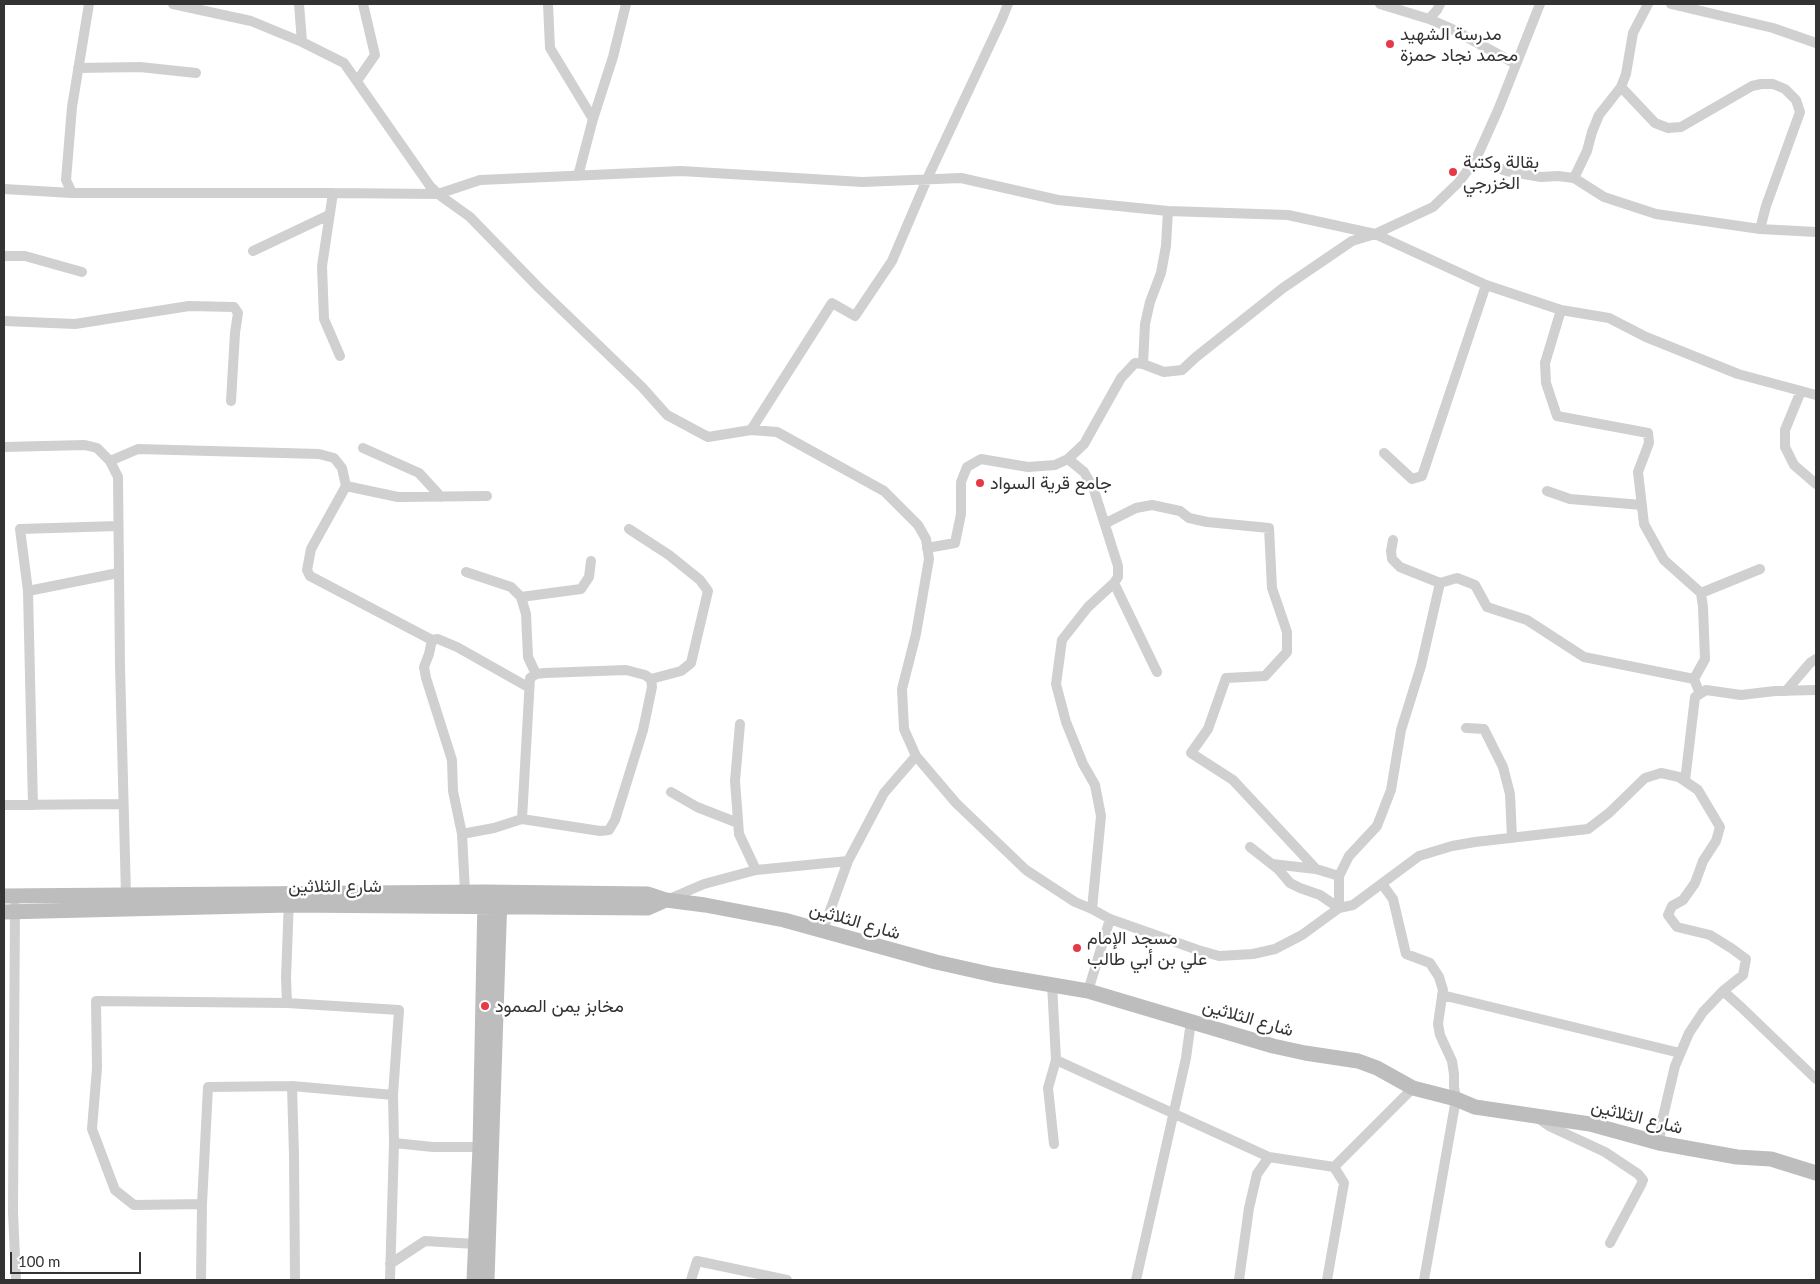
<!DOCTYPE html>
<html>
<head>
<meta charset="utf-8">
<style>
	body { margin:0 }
	#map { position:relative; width:1820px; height:1284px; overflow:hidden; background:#fff; font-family:Lato,sans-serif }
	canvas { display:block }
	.frame { position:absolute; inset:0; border:5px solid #333; pointer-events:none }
	.scale { position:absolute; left:10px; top:1252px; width:131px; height:22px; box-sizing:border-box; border:2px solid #333; border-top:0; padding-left:6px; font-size:15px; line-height:18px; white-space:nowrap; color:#333; -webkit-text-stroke:4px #fff; paint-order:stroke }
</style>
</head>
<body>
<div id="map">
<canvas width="1820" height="1284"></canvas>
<div class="frame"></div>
<div class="scale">100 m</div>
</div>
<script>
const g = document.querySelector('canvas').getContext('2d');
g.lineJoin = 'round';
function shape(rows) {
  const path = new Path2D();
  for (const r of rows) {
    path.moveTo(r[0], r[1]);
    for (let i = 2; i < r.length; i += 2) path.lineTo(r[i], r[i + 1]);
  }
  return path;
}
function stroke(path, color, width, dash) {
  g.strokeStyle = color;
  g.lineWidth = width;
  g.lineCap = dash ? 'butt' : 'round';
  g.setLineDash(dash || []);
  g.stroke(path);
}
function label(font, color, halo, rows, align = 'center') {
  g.font = font + ' Lato,Vazirmatn,sans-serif';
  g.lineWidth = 5;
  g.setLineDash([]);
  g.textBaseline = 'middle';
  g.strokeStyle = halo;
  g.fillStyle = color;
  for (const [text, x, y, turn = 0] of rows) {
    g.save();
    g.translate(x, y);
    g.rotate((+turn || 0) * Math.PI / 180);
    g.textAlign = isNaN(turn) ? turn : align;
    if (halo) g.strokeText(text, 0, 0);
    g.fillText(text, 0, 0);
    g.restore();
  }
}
stroke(shape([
	[173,4,251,21,302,42,344,63,430,186,438,194,470,217,539,288,642,387,667,415,708,437,751,430,777,432,884,491,918,525,926,539,929,559,916,634,902,689,904,729,916,756,956,803,1026,870,1075,902,1092,909,1110,919,1198,950,1219,956,1253,954,1275,949,1302,935,1339,908,1353,905,1419,856,1452,846,1475,842,1588,829,1609,813,1645,778,1661,773,1679,777,1698,790,1720,827,1716,841,1703,861,1695,883,1683,900,1672,906,1668,915,1677,927,1710,935,1731,948,1746,959,1743,975,1723,991,1703,1012,1689,1033,1675,1066,1662,1121,1659,1143],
	[299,4,302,42],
	[548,4,550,48,593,119,578,176],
	[1380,4,1429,19,1450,28,1516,64],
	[1671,4,1773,28,1816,43],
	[1429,19,1437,10,1440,4],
	[78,68,140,67,196,73],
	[357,81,375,55,363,4],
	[1621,87,1655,123,1668,128,1681,127,1752,86,1761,84,1773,84,1785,89,1796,100,1800,112,1766,206,1760,229],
	[593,119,613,57,626,4],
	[1476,159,1506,171,1541,177,1558,176,1574,178,1604,197,1656,214,1760,229,1816,232],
	[1574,178,1587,151,1592,132,1599,115,1621,87,1626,74,1633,33,1648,4],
	[4,189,72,193,333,193,438,194,480,180,681,171,862,182,961,178,1058,200,1168,211,1288,215,1375,234,1486,285,1561,310,1609,318,1646,337,1738,374,1816,395],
	[72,193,66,180,72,107,89,4],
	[333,193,322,266,324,319,340,356],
	[253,251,329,215],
	[4,256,25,256,82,272],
	[1561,310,1545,363,1546,383,1557,416,1648,433,1649,443,1638,472,1644,524,1664,560,1701,593],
	[4,321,75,324,189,306,234,307,238,313,235,333,231,401],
	[1143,364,1145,324,1150,302,1161,273,1166,246,1168,211],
	[1801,391,1785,430,1785,447,1794,465,1816,484],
	[751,430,832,303,855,316,892,261,927,179,1002,19,1008,4],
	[4,447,85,445,97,448,110,461,118,477,120,666,126,895],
	[363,448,419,473,441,497],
	[1384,453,1412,479,1422,476,1486,285],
	[1068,459,1084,472,1093,487,1118,566,1118,577,1114,583,1088,607,1062,640,1056,684,1066,722,1083,764,1095,785,1101,816,1092,909],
	[110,461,138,449,319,454,334,458,342,468,346,486,311,549,307,570,310,576,432,640],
	[346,486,398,497,487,496],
	[1547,491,1570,499,1642,505],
	[1106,523,1136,508,1152,505,1180,511,1189,518,1207,522,1269,528,1272,588,1287,632,1287,652,1265,676,1226,678,1208,729,1191,753,1233,780,1316,869,1272,864],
	[629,529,669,555,700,580,708,591,691,663,681,671,651,679],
	[1393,540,1391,551,1392,559,1400,567,1440,583,1457,578,1475,585,1487,607,1527,620,1584,657,1694,679],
	[927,548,955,543,961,514,961,482,967,467,981,459,1028,467,1055,465,1068,459,1084,444,1121,378,1135,363,1143,364,1164,372,1182,370,1196,357,1283,288,1352,241,1375,234,1433,207,1459,182,1476,159,1498,110,1540,4],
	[466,572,511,587,521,597,526,614,528,657,536,674],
	[1114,583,1157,672],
	[28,591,20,529,118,526],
	[521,597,581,589,589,577,591,561],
	[1786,691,1810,663,1816,659],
	[1700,694,1694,679,1705,659,1703,607,1701,593,1760,569],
	[740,724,735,781,739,834,756,870],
	[1466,728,1484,729,1503,767,1510,794,1512,838],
	[1685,781,1695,697,1706,690,1741,695,1775,691,1816,690],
	[671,792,697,807,738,823],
	[4,805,123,804],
	[33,805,28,591,118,573],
	[462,834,494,828,522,819,530,678,536,674,545,673,626,670,645,675,651,679,652,687,643,730,615,820,609,830,600,831,522,819],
	[1250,847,1278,869,1290,883,1300,888,1320,895,1339,908],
	[1316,869,1339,876,1339,908],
	[1339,876,1349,856,1377,826,1391,790,1401,730,1421,666,1440,583],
	[1382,884,1393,899,1406,954,1430,963,1439,977,1443,990,1438,1024,1440,1035,1452,1061,1454,1074,1454,1087,1456,1099,1424,1280],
	[465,892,462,834,453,791,452,760,426,678,424,667,429,654,432,640,438,639,457,647,528,687],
	[669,899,704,884,756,870,848,861],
	[15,906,13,1212,16,1280],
	[823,930,848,861,884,793,916,756],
	[1052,984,1056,1060,1048,1088,1054,1144],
	[1088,991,1110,919],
	[1723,991,1741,1007,1816,1079],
	[1442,995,1680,1053],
	[287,1003,286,978,289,899],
	[1056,1060,1269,1157,1334,1167,1413,1088],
	[1538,1118,1549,1126,1605,1152,1638,1174,1643,1180,1641,1185,1610,1243],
	[394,1143,433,1147,480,1147],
	[202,1204,208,1087,292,1086],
	[390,1264,425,1241,475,1244],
	[201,1280,202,1204,134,1205,115,1190,92,1129,97,1068,96,1001,287,1003,399,1010,393,1095,394,1143,390,1280],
	[295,1280,294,1155,292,1086,393,1095],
	[691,1280,697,1261,787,1280],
	[1136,1280,1186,1058,1191,1021],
	[1239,1280,1249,1208,1257,1174,1269,1157],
	[1327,1280,1344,1183,1334,1167]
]), '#d0d0d0', 10);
stroke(shape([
	[4,896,485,892,648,894,666,900,705,905,784,920,936,962,994,975,1088,991,1273,1046,1305,1053,1358,1061,1377,1068,1413,1088,1456,1099,1475,1107,1590,1124,1659,1143,1737,1157,1771,1159,1816,1173],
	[4,912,289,905,648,908,666,900],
	[474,1280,480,1147,485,897],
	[487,1280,500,896]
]), '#bdbdbd', 15);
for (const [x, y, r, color] of [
	[1390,44,5,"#e63946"],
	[1453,172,5,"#e63946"],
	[980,483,5,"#e63946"],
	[1077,948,5,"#e63946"],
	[485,1006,5,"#e63946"]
]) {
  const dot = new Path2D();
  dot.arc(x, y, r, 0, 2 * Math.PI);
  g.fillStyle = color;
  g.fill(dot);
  stroke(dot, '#fff', 2);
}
label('18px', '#333', '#fff', [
	["مدرسة الشهيد",1400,34],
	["محمد نجاد حمزة",1400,55],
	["بقالة وكتبة",1463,162],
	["الخزرجي",1463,183],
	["جامع قرية السواد",990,483],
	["مسجد الإمام",1087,938],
	["علي بن أبي طالب",1087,959],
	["مخابز يمن الصمود",495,1006]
], 'left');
label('18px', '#333', '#fff', [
	["شارع الثلاثين",335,886],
	["شارع الثلاثين",855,921,16],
	["شارع الثلاثين",1248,1018,16],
	["شارع الثلاثين",1637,1117,14]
]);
</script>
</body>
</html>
